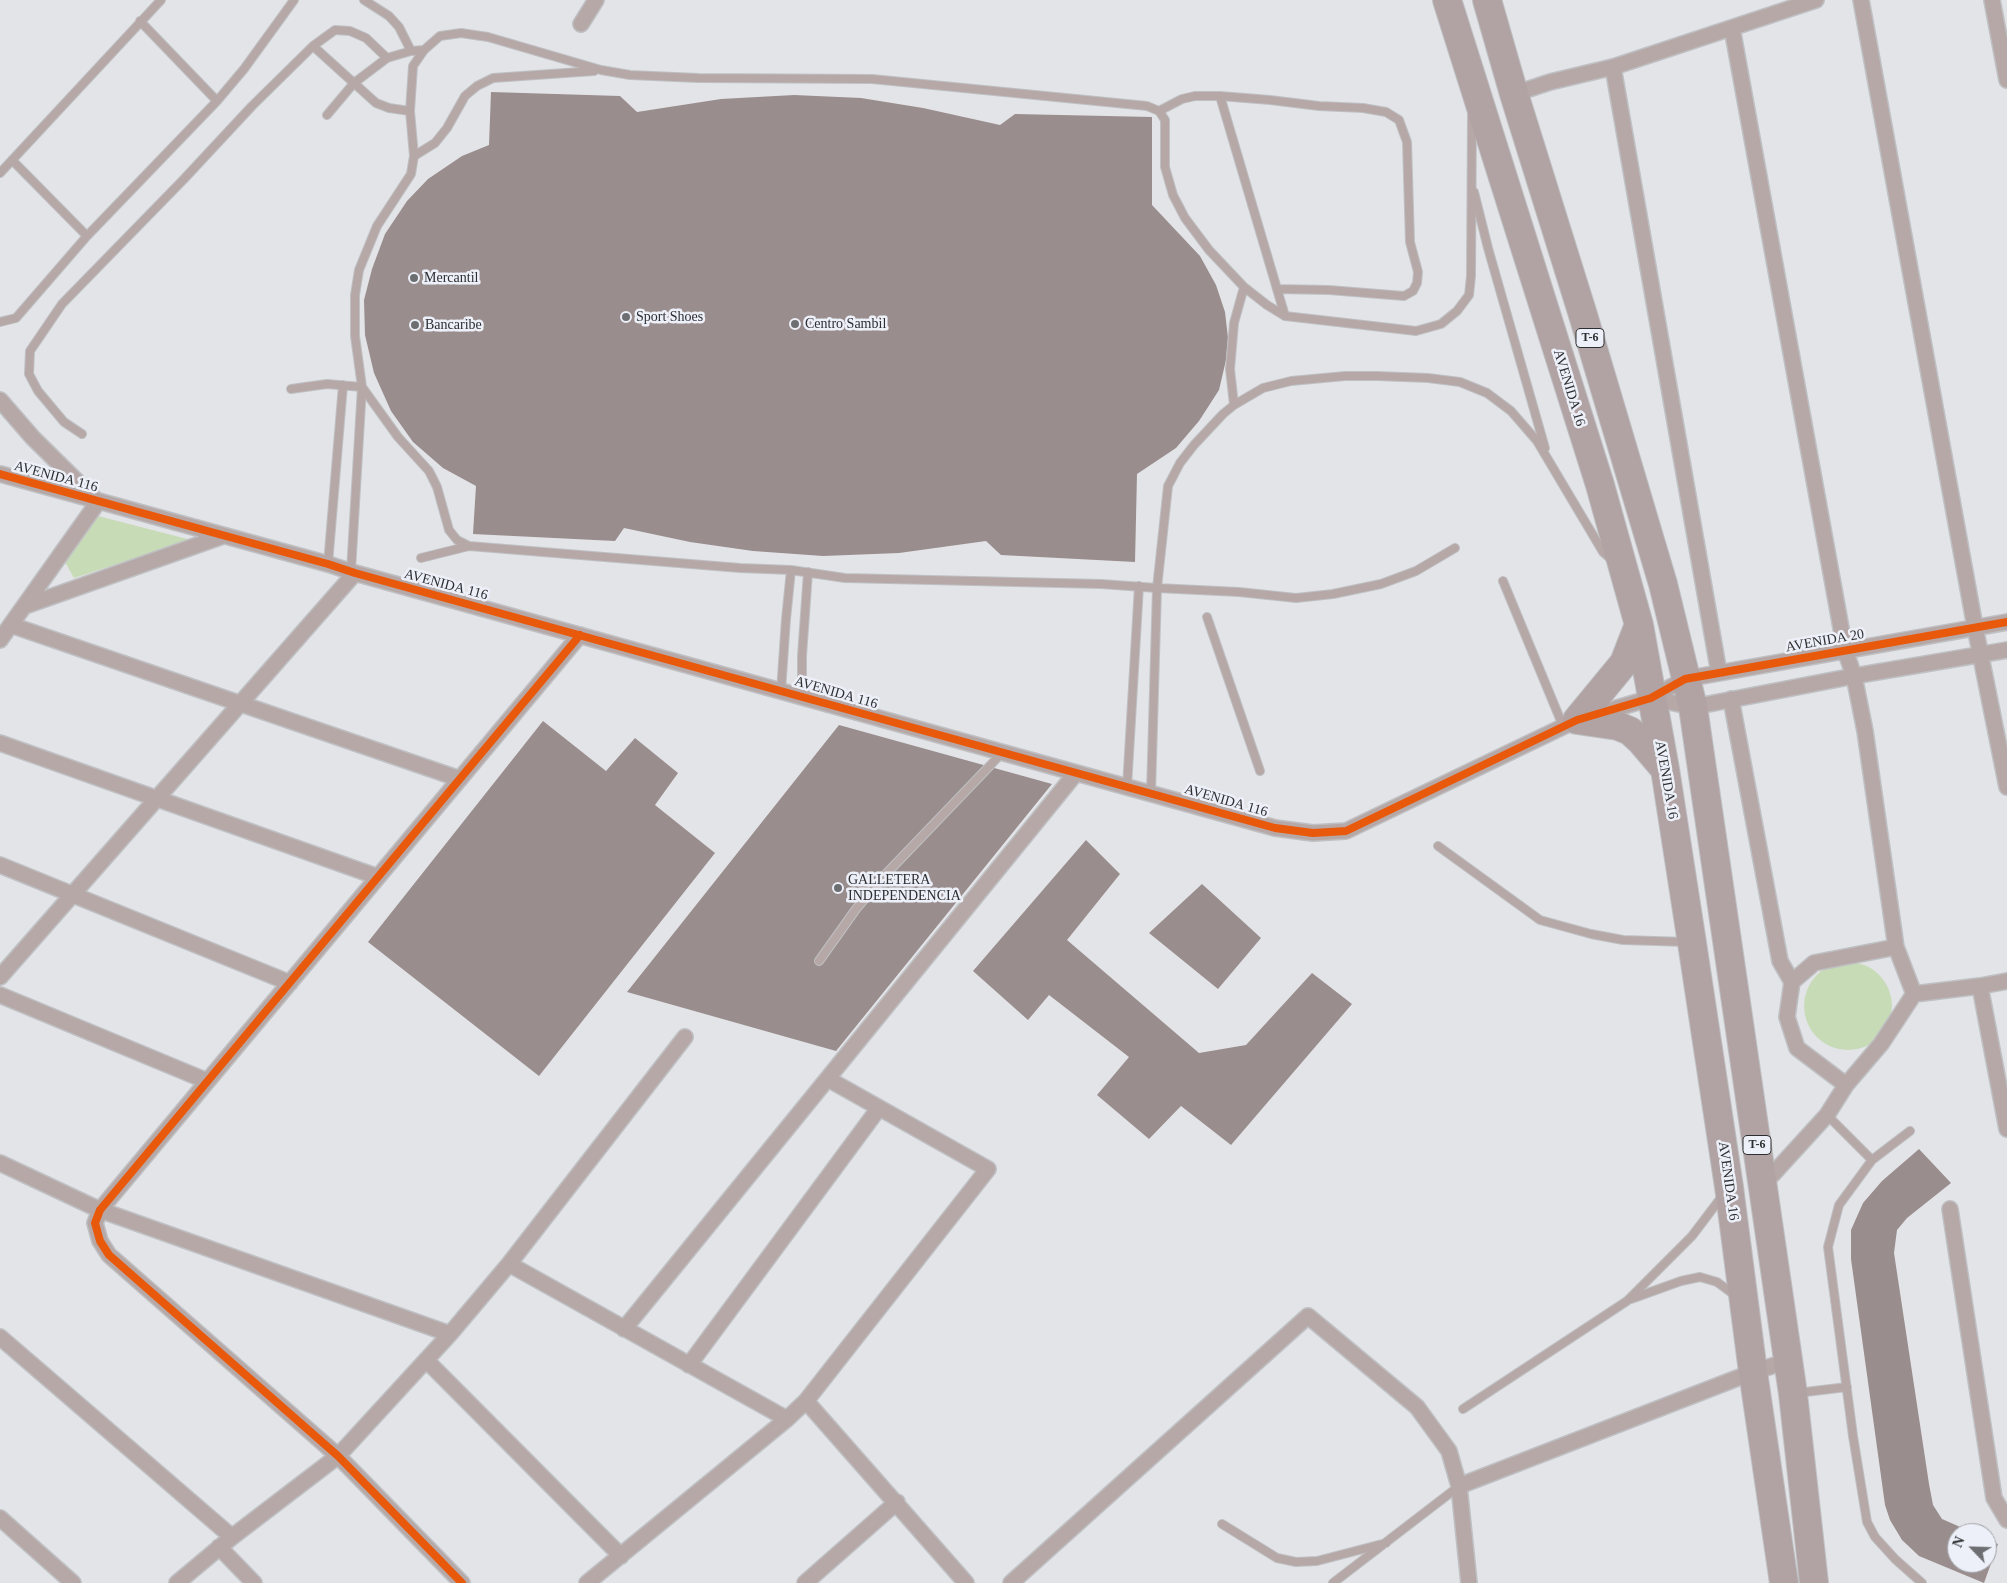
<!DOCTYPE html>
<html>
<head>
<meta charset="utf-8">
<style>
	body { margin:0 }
	#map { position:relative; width:2007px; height:1583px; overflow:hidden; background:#e3e4e8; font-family:Georgia,serif }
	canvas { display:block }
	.north { position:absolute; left:1947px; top:1523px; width:50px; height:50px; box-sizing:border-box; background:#edf0f8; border:1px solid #a0a2a8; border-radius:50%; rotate:294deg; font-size:14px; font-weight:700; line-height:20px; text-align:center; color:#2d2e31 }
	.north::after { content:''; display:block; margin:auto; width:18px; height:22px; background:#6d6e71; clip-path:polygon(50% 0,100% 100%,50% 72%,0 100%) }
</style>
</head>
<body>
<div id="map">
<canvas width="2007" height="1583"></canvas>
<div class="north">N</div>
</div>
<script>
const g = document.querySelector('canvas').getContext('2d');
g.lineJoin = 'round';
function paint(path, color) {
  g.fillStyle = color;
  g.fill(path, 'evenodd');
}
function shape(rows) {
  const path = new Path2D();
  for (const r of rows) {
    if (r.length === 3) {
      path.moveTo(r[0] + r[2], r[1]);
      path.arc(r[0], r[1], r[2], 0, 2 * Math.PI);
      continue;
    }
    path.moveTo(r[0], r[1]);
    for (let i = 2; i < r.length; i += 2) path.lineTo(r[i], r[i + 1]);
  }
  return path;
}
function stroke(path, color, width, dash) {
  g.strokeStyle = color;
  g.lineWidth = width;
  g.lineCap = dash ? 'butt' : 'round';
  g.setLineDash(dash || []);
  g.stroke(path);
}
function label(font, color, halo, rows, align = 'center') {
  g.font = font + ' Georgia,serif';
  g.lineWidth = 5;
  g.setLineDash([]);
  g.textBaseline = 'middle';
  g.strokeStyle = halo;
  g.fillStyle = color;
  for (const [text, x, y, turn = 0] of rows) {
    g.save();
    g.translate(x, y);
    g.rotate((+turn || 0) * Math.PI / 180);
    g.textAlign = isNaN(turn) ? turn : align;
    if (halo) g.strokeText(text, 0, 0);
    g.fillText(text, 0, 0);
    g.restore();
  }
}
paint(shape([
	[98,516,191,540,74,578,65,562],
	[1848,1006,44]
]), '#c8dbb7');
paint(shape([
	[491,92,620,96,637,112,721,99,794,95,861,98,923,108,1000,125,1015,114,1152,117,1152,205,1200,256,1216,285,1225,312,1228,338,1226,360,1219,390,1199,421,1176,448,1137,474,1135,562,1001,555,986,541,899,553,823,556,753,551,690,542,624,528,615,541,473,534,476,486,443,468,413,442,391,411,374,373,365,335,364,300,372,269,385,234,407,201,428,179,462,156,489,145],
	[543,721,606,771,635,738,678,773,655,805,715,853,539,1076,368,942],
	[839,725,1052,784,836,1051,627,992],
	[1086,840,1120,874,1067,940,1199,1053,1246,1045,1312,973,1352,1004,1231,1145,1181,1106,1149,1139,1097,1095,1129,1057,1049,995,1028,1020,973,971],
	[1202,884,1261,938,1218,989,1149,933],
	[1919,1149,1951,1183,1907,1218,1897,1230,1894,1253,1929,1484,1933,1505,1942,1519,1974,1533,1957,1533,1957,1563,1987,1563,1987,1539,1998,1544,1984,1583,1919,1556,1902,1540,1890,1520,1885,1505,1851,1259,1851,1230,1863,1203,1882,1181]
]), '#998d8d');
const lane = shape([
	[364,0,389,16,399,27,411,51],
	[140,21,217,101],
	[313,46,376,103,389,108,410,111],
	[1220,96,1285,316],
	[1159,111,1182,99,1195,96,1220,96,1270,100,1319,106,1363,108,1386,112,1399,120,1407,142,1410,242,1418,272,1417,283,1413,291,1404,296,1329,290,1277,289],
	[327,115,354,83,387,58],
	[1472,115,1471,276,1469,295,1457,311,1441,324,1416,331,1285,316,1267,305,1244,287,1209,250,1185,218,1173,195,1165,167,1165,120,1159,111,1147,106,872,79,698,78,630,75,601,70,488,37,461,33,440,36,424,50,413,66,410,111,414,156,411,174,377,226,359,270,355,295,355,336,362,387,398,437,429,471,437,487,449,530,457,540,469,546,740,568,791,570,845,578,1101,584,1157,588,1168,486,1180,463,1194,445,1223,414,1234,405,1263,388,1291,381,1345,376,1377,376,1428,378,1460,382,1487,393,1511,411,1537,441,1603,552,1612,560],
	[414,156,435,143,447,128,465,96,477,86,493,78,594,71],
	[12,160,87,236],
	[0,173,161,0],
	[1474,192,1488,248,1545,448],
	[0,322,16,318,87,236,217,101,244,69,294,0],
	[291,389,327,384,362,387,351,571],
	[1234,405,1230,369,1234,323,1244,287],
	[82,434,64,422,38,391,29,374,30,351,62,304,184,179,252,106,313,46,335,30,350,31,366,38,387,58,411,51,424,50],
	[421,558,469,546],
	[328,564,343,385],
	[1503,581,1563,726],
	[1207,617,1260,771],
	[781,691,786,619,791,570],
	[802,697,802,656,808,572],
	[1127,787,1139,586],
	[1151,793,1157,588,1239,592,1296,598,1333,594,1381,584,1416,571,1455,548],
	[1438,846,1540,920,1591,934,1623,940,1687,942],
	[819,961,856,909,885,875,1003,752],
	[1827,1115,1872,1160,1839,1205,1828,1247,1853,1436,1867,1522,1875,1537,1895,1559,1922,1583],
	[1872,1160,1910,1131],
	[1631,1299,1681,1281,1700,1277,1717,1282,1736,1296],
	[1797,1393,1847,1387],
	[1463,1409,1627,1301,1692,1236,1723,1195],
	[1222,1524,1277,1558,1296,1562,1317,1561,1386,1543],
	[1333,1583,1458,1487]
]);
const street = shape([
	[1861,0,1975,627,2007,787],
	[1992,0,2007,80],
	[581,24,596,0],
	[1732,28,1845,650,1854,676,1865,731,1896,947,1914,994,1881,1044,1846,1085,1827,1115,1763,1185],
	[1613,67,1719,673],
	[1514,94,1550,82,1613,67,1816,0],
	[0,400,33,438,98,502,0,640],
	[0,474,328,564,355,573,1275,828,1313,833,1346,831,1577,720,1651,698,1685,679,2007,622],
	[25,606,223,536],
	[11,625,460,779],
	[1651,698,1693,707,1854,676,2007,650],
	[1731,699,1780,961,1792,982],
	[0,743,378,877],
	[0,865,290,983],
	[0,977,355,573],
	[1980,986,2007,1129],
	[1914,994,1980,986,2007,981],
	[0,995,207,1081],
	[1846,1085,1797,1048,1787,1017,1792,982,1814,963,1896,947],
	[0,1163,100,1210,450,1334],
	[1950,1209,1994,1498,2007,1520],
	[509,1264,787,1419],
	[624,1329,1076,773],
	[0,1337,232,1537,177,1583],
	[426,1360,621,1556],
	[689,1365,879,1108],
	[806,1401,966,1583],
	[0,1518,73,1583],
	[232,1537,338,1456,450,1334,509,1264,685,1037],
	[219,1547,254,1583],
	[462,1583,338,1456,109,1255,100,1241,95,1223,100,1210,580,635],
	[587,1583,787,1419,806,1401,988,1169,828,1079],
	[805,1583,897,1502],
	[1011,1583,1308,1316,1417,1407,1449,1451,1459,1486],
	[1469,1583,1459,1486,1753,1372,1788,1361]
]);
const highway = shape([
	[1447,0,1600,485,1639,625,1665,769,1692,943,1729,1187,1753,1372,1784,1583],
	[1487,0,1514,94,1583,315,1663,584,1693,707,1793,1394,1814,1583],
	[1577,720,1624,663,1638,627],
	[1577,720,1618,726,1630,731,1640,740,1663,767]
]);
stroke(lane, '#bfc0c3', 10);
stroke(street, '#bfc0c3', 18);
stroke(highway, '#bfc0c3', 30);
stroke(lane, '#b6a8a7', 8);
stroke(street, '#b6a8a7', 15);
stroke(highway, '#b1a3a4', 28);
stroke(shape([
	[0,474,328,564,355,573,1275,828,1313,833,1346,831,1577,720,1651,698,1685,679,2007,622],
	[462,1583,338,1456,109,1255,100,1241,95,1223,100,1210,580,635]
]), '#e8590c', 8);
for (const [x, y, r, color] of [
	[414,278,5,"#6d6e71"],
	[626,317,5,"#6d6e71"],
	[795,324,5,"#6d6e71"],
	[415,325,5,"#6d6e71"],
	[838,888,5,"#6d6e71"]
]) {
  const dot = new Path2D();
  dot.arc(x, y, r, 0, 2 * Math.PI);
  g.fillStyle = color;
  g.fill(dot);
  stroke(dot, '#edf0f8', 2);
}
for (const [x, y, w] of [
	[1590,338,28],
	[1757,1145,28]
]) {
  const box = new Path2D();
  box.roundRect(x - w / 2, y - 9.5, w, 19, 4);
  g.fillStyle = '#edf0f8';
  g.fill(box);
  stroke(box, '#2d2e31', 1);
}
label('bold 12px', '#2d2e31', null, [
	["T-6",1590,338],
	["T-6",1757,1145]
]);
label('14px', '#2d2e31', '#edf0f8', [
	["Mercantil",424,278],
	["Sport Shoes",636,317],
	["Centro Sambil",805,324],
	["Bancaribe",425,325],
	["GALLETERA",848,880],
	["INDEPENDENCIA",848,896]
], 'left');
label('14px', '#2d2e31', '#edf0f8', [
	["AVENIDA 16",1569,388,73],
	["AVENIDA 116",56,477,15],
	["AVENIDA 116",446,585,15],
	["AVENIDA 20",1825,641,-10],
	["AVENIDA 116",836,693,16],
	["AVENIDA 16",1666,780,80],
	["AVENIDA 116",1226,801,16],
	["AVENIDA 16",1728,1181,82]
]);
</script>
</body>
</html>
